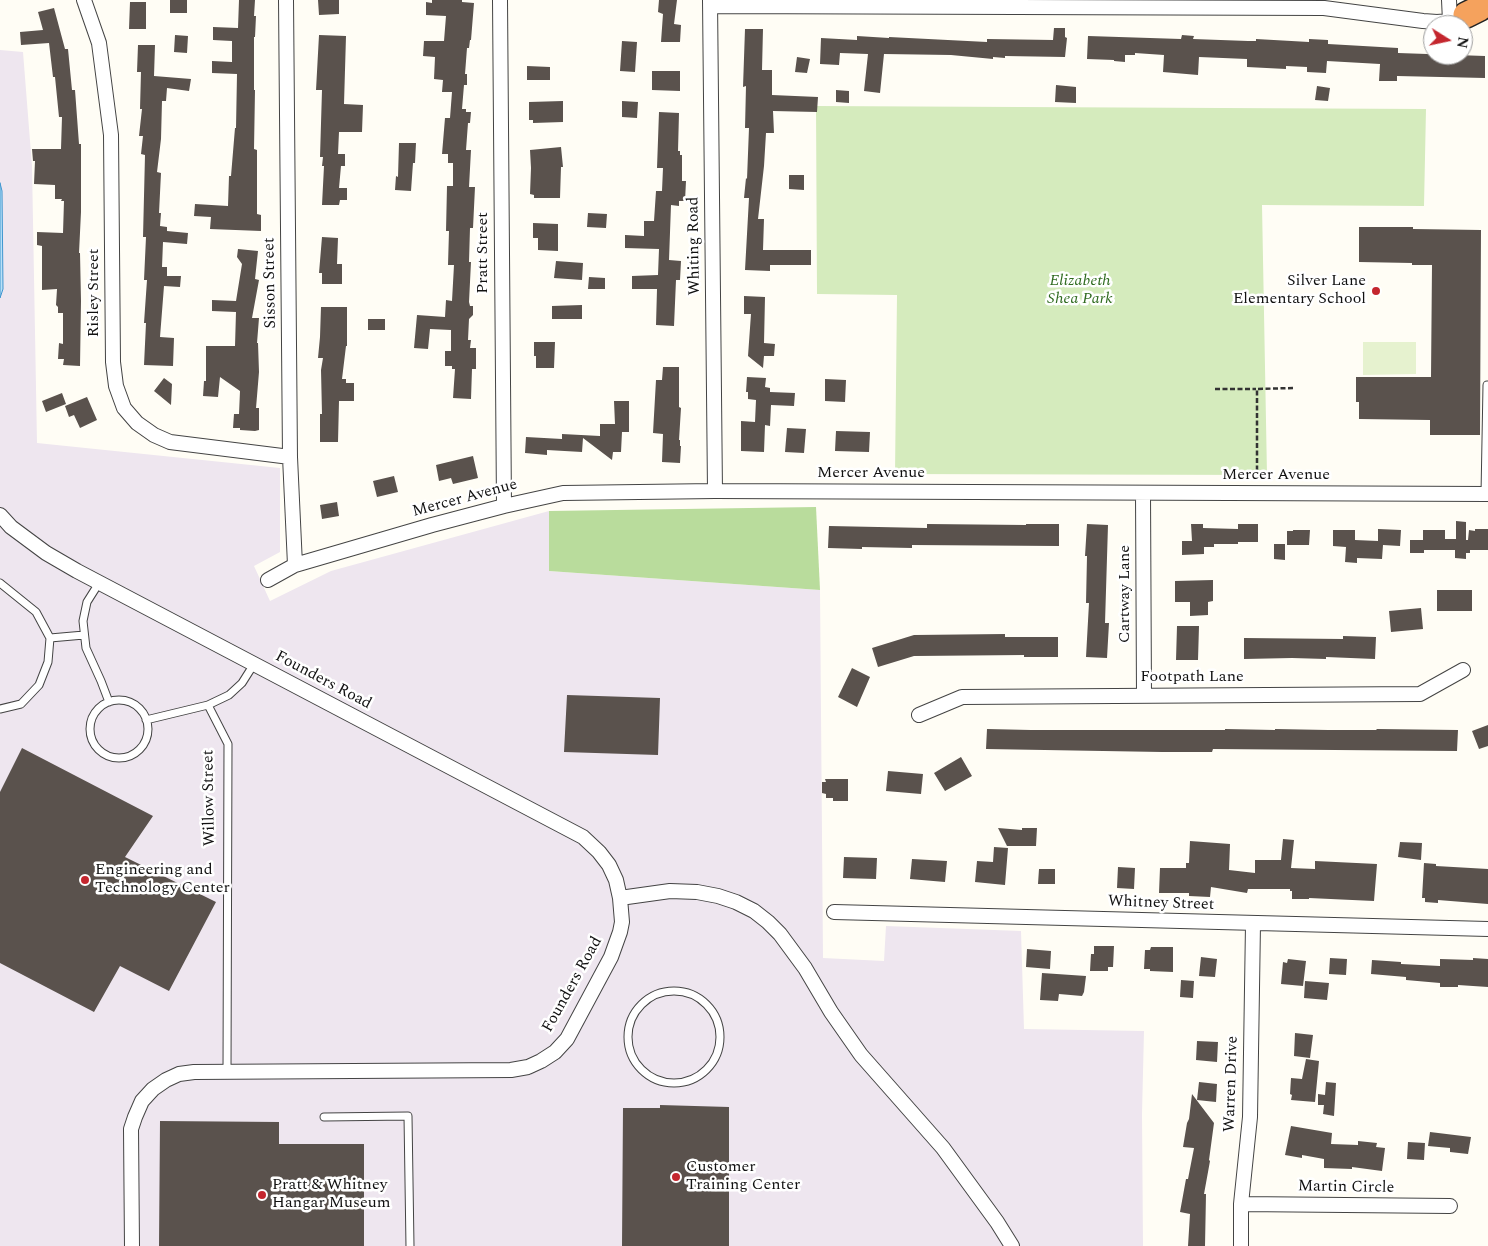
<!DOCTYPE html>
<html>
<head>
<meta charset="utf-8">
<style>
	body { margin:0 }
	#map { position:relative; width:1488px; height:1246px; overflow:hidden; background:#fffdf5; font-family:Spectral,serif }
	canvas { display:block }
	.north { position:absolute; left:1423px; top:15px; width:50px; height:50px; box-sizing:border-box; background:#fff; border:1px solid #a0a0a0; border-radius:50%; rotate:100deg; font-size:14px; font-weight:700; line-height:20px; text-align:center; color:#111 }
	.north::after { content:''; display:block; margin:auto; width:18px; height:22px; background:#c4262e; clip-path:polygon(50% 0,100% 100%,50% 72%,0 100%) }
</style>
</head>
<body>
<div id="map">
<canvas width="1488" height="1246"></canvas>
<div class="north">N</div>
</div>
<script>
const g = document.querySelector('canvas').getContext('2d');
g.lineJoin = 'round';
function paint(path, color) {
  g.fillStyle = color;
  g.fill(path, 'evenodd');
}
function shape(rows) {
  const path = new Path2D();
  for (const r of rows) {
    if (r.length === 3) {
      path.moveTo(r[0] + r[2], r[1]);
      path.arc(r[0], r[1], r[2], 0, 2 * Math.PI);
      continue;
    }
    path.moveTo(r[0], r[1]);
    for (let i = 2; i < r.length; i += 2) path.lineTo(r[i], r[i + 1]);
  }
  return path;
}
function stroke(path, color, width, dash) {
  g.strokeStyle = color;
  g.lineWidth = width;
  g.lineCap = dash ? 'butt' : 'round';
  g.setLineDash(dash || []);
  g.stroke(path);
}
function label(font, color, halo, rows, align = 'center') {
  g.font = font + ' Spectral,serif';
  g.lineWidth = 5;
  g.setLineDash([]);
  g.textBaseline = 'middle';
  g.strokeStyle = halo;
  g.fillStyle = color;
  for (const [text, x, y, turn = 0] of rows) {
    g.save();
    g.translate(x, y);
    g.rotate((+turn || 0) * Math.PI / 180);
    g.textAlign = isNaN(turn) ? turn : align;
    if (halo) g.strokeText(text, 0, 0);
    g.fillText(text, 0, 0);
    g.restore();
  }
}
paint(shape([
	[0,50,23,52,32,166,37,443,280,468,280,552,254,566,270,601,331,571,549,511,549,571,820,590,823,958,884,961,886,926,1021,931,1024,1029,1144,1031,1142,1114,1143,1246,0,1246]
]), '#eee6ef');
paint(shape([
	[816,106,1426,109,1424,206,1262,205,1267,475,895,474,897,295,817,294]
]), '#d5ebbd');
paint(shape([
	[816,507,820,590,549,571,549,511]
]), '#b9dc9c');
paint(shape([
	[1363,342,1416,342,1416,374,1363,375]
]), '#e6f2cf');
const water = shape([
	[0,183,2,191,3,289,0,298,0,183]
]);
paint(water, '#b9e0f7');
stroke(water, '#3f96cf', 1);
paint(shape([
	[170,0,187,0,187,13,170,13],
	[239,0,255,0,254,16,256,16,255,37,254,37,254,90,255,90,254,149,257,150,257,214,261,215,261,231,210,229,211,217,194,216,195,204,228,206,229,176,231,176,235,128,236,128,237,74,212,73,212,61,232,62,232,41,213,40,213,27,238,28],
	[318,0,339,0,339,14,319,15],
	[432,0,462,0,462,2,474,3,471,40,470,40,469,48,467,48,465,74,467,74,467,85,464,85,462,109,466,109,466,112,471,112,470,123,468,123,466,150,471,150,469,187,475,187,473,228,470,228,469,262,471,262,469,302,470,306,473,306,473,315,469,319,468,340,471,340,470,348,476,348,476,369,472,369,471,399,453,398,455,369,452,369,452,366,445,366,445,351,451,351,451,330,430,329,428,349,414,348,417,315,445,317,446,300,452,301,454,265,448,265,449,231,446,231,447,186,453,186,453,163,448,163,448,154,442,154,445,118,450,118,452,92,442,92,443,80,434,79,435,57,423,56,424,41,444,41,446,16,426,15,426,2,432,3],
	[659,0,677,0,674,24,681,25,680,42,661,42,663,14,658,12],
	[130,2,146,2,146,29,129,29],
	[54,8,65,49,68,49,72,90,75,90,79,144,81,144,81,212,79,253,80,253,81,301,80,366,63,365,64,359,58,359,59,343,63,344,63,313,58,313,58,307,56,305,57,289,42,290,42,246,37,245,37,232,63,233,64,201,61,201,62,199,55,199,55,185,34,184,35,161,33,161,32,149,61,149,62,117,59,117,55,77,53,77,49,43,21,45,20,32,43,30,38,12],
	[1054,28,1065,28,1065,37,1067,38,1065,57,1005,56,1005,58,993,57,993,59,951,55,884,54,880,93,864,91,868,54,840,53,839,65,820,64,821,38,857,40,857,36,889,38,889,37,987,42,987,39,1053,40],
	[745,29,763,29,762,70,772,70,772,95,818,97,817,112,773,111,774,133,766,133,764,166,758,219,764,219,763,250,811,250,811,265,770,265,770,271,745,270,749,198,744,198,746,178,747,179,749,128,745,128,746,86,743,87],
	[175,35,188,36,187,53,174,52],
	[319,35,346,36,344,104,363,105,362,132,339,132,338,154,345,154,345,166,341,166,339,188,347,188,347,200,340,200,339,205,322,205,324,166,322,166,323,157,320,157,322,90,316,90],
	[1182,35,1194,36,1193,39,1248,41,1256,41,1256,39,1309,42,1309,39,1328,40,1328,44,1398,48,1398,53,1485,56,1485,78,1397,76,1397,81,1379,81,1380,64,1327,61,1326,73,1307,72,1307,67,1286,66,1286,69,1247,67,1247,59,1199,57,1198,75,1163,72,1164,55,1135,53,1135,55,1125,55,1125,62,1114,61,1114,60,1087,59,1088,36,1181,39],
	[622,41,637,42,635,72,620,71],
	[138,45,155,45,154,76,191,79,189,91,167,88,166,101,162,101,161,139,157,172,161,173,159,213,161,213,160,226,167,227,167,231,188,233,187,244,163,242,162,267,167,267,167,276,181,276,180,287,164,286,160,337,174,338,173,366,144,365,146,323,144,323,147,280,144,280,146,237,143,237,145,155,141,154,143,136,139,136,142,109,140,109,141,72,137,72],
	[797,57,810,59,807,73,795,72],
	[527,66,550,67,550,80,527,80],
	[652,71,680,71,680,91,652,90],
	[1056,85,1076,87,1076,103,1055,102],
	[1317,86,1330,88,1328,101,1315,100],
	[836,90,849,91,849,103,836,102],
	[563,101,563,122,533,123,533,120,529,120,529,102],
	[622,101,638,102,637,118,622,117],
	[659,112,679,113,678,151,680,151,680,155,682,155,682,181,686,181,685,201,679,201,679,206,671,205,669,260,681,261,680,280,676,280,674,326,656,325,657,289,632,289,632,276,658,275,659,249,625,248,625,235,644,236,644,221,654,221,656,191,662,191,663,168,657,168],
	[399,143,416,143,415,163,413,163,411,191,395,190,396,176,398,177],
	[561,147,563,167,561,167,560,198,534,198,534,195,530,194,531,168,530,150],
	[789,175,804,175,804,190,789,189],
	[588,213,607,214,606,228,587,227],
	[533,223,558,224,558,251,538,250,538,238,533,238],
	[1359,227,1413,227,1413,229,1481,230,1480,435,1430,435,1430,420,1359,419,1359,402,1356,402,1356,377,1431,377,1432,265,1412,265,1412,263,1359,262],
	[322,237,338,238,337,264,342,264,342,284,322,284,322,273,319,273],
	[238,249,258,251,255,279,259,280,252,318,259,318,257,343,258,343,259,372,256,408,259,408,259,430,255,431,240,430,240,428,233,428,234,414,239,414,240,391,220,377,218,397,203,396,204,381,206,381,206,346,235,346,236,312,212,311,212,300,236,301,242,264,237,257],
	[556,261,583,263,582,280,554,278],
	[589,277,605,278,605,289,588,289],
	[744,296,765,297,764,343,775,344,774,356,764,356,763,368,748,356,751,314,744,314],
	[582,305,582,319,552,319,552,306],
	[321,307,347,307,347,346,346,346,342,379,346,379,346,383,354,383,354,401,339,401,338,442,320,442,320,414,322,414,321,370,323,358,318,358,320,337],
	[368,319,385,319,385,330,368,330],
	[534,342,555,342,554,368,536,368,536,356,534,356],
	[663,367,679,367,679,407,681,408,679,440,680,440,680,446,681,446,680,463,662,462,663,434,653,433,656,380,662,380],
	[747,377,766,378,765,387,770,388,770,392,795,393,794,406,771,405,770,426,765,425,764,452,741,451,741,421,755,422,756,400,748,399,748,392,746,392],
	[164,378,172,384,171,405,154,391],
	[825,379,846,380,845,402,825,401],
	[62,393,66,404,46,412,42,401],
	[87,397,97,420,80,428,74,415,69,417,65,406],
	[614,401,629,401,629,432,622,432,621,452,613,452,612,460,583,438,582,452,547,450,547,455,525,453,526,437,562,439,562,434,600,436,600,424,615,424],
	[787,428,806,429,804,453,785,452],
	[836,431,870,432,869,452,835,451],
	[473,456,478,478,453,484,451,478,439,481,436,465],
	[394,476,398,492,377,497,373,481],
	[337,502,339,516,322,519,320,505],
	[1456,521,1466,522,1466,540,1468,540,1469,530,1475,531,1475,529,1488,529,1488,550,1470,550,1470,553,1466,553,1466,559,1455,558,1455,550,1424,550,1424,553,1410,553,1410,540,1423,540,1423,530,1445,530,1445,539,1456,539],
	[927,524,1026,525,1026,524,1059,524,1059,546,912,545,912,548,862,547,862,549,828,548,829,526,927,528],
	[1087,524,1108,525,1105,623,1109,623,1107,658,1086,657,1089,603,1086,603,1087,556,1085,556],
	[1191,524,1203,524,1203,528,1238,529,1238,524,1258,524,1258,542,1238,542,1238,544,1214,544,1214,547,1204,547,1204,554,1182,555,1182,541,1192,541],
	[1378,529,1401,530,1400,546,1383,545,1382,559,1357,558,1357,563,1345,562,1346,547,1333,546,1333,530,1355,530,1355,540,1378,541],
	[1293,530,1310,530,1309,545,1287,545,1287,531,1293,531],
	[1274,544,1285,544,1285,560,1274,559],
	[1213,580,1213,601,1208,602,1208,615,1190,616,1190,602,1175,602,1175,581],
	[1437,590,1472,590,1472,611,1437,611],
	[1421,608,1423,629,1391,632,1389,611],
	[1177,626,1199,626,1198,660,1176,660],
	[1005,634,1005,637,1058,637,1058,657,1024,657,1024,655,914,656,878,667,872,648,914,635],
	[1343,636,1376,637,1375,659,1326,657,1326,659,1292,658,1244,659,1244,638,1343,639],
	[852,668,870,677,857,707,838,697],
	[567,695,660,698,658,755,564,752],
	[1488,725,1488,746,1479,749,1472,731],
	[987,729,1031,730,1225,730,1225,729,1275,730,1275,729,1328,730,1376,730,1377,729,1458,730,1457,751,1213,749,1212,752,1162,752,986,749],
	[22,748,153,816,125,857,216,902,169,991,120,966,94,1012,0,963,0,792],
	[961,757,972,776,945,791,934,773],
	[888,771,923,774,921,794,886,791],
	[825,779,848,779,848,801,833,801,833,798,826,798,826,794,822,793,822,782,826,782],
	[998,828,1022,830,1022,828,1037,828,1036,846,1007,846],
	[1283,839,1294,840,1291,868,1315,869,1315,861,1377,864,1374,901,1309,898,1309,899,1292,899,1292,891,1290,891,1290,889,1248,889,1247,893,1211,887,1210,897,1189,896,1189,893,1159,893,1160,868,1186,868,1186,863,1189,863,1190,841,1230,844,1229,870,1255,873,1255,860,1281,860],
	[1400,842,1422,843,1421,860,1398,857],
	[994,847,1008,848,1005,885,975,882,977,861,993,862],
	[844,857,877,858,876,879,843,878],
	[912,859,947,861,945,882,910,879],
	[1424,863,1436,864,1436,866,1488,869,1488,904,1438,900,1438,903,1425,902,1425,898,1422,898],
	[1118,867,1135,868,1134,889,1117,888],
	[1039,869,1055,869,1055,884,1038,884],
	[1094,946,1114,946,1113,967,1108,967,1108,971,1090,971,1091,954,1094,954],
	[1151,947,1173,947,1173,972,1150,971,1150,969,1144,969,1145,950,1150,950],
	[1027,949,1051,951,1050,969,1026,967],
	[1201,957,1217,959,1215,977,1199,976],
	[1330,958,1347,959,1346,975,1329,974],
	[1473,958,1488,959,1488,987,1458,985,1458,987,1440,987,1440,983,1406,980,1406,977,1371,974,1372,960,1401,962,1401,964,1440,966,1440,959,1473,960],
	[1288,959,1306,961,1303,986,1281,984,1283,962,1287,963],
	[1042,973,1086,976,1084,992,1082,996,1059,994,1058,1001,1040,1000],
	[1181,980,1194,981,1193,998,1180,997],
	[1305,981,1329,983,1327,1000,1304,998],
	[1295,1033,1313,1035,1310,1058,1294,1056],
	[1197,1041,1218,1042,1217,1062,1196,1060],
	[1306,1059,1319,1061,1315,1102,1291,1100,1292,1095,1290,1094,1291,1078,1302,1079],
	[1199,1082,1217,1084,1216,1102,1197,1100],
	[1326,1082,1336,1083,1334,1116,1323,1114,1324,1105,1318,1105,1318,1094,1325,1095],
	[1192,1094,1214,1123,1209,1160,1210,1161,1204,1194,1206,1194,1205,1246,1188,1246,1190,1214,1180,1212,1186,1179,1188,1179,1194,1148,1183,1147,1187,1123,1189,1119],
	[660,1105,729,1107,729,1246,622,1246,623,1108,660,1108],
	[160,1121,279,1122,279,1144,364,1144,364,1246,159,1246],
	[1291,1126,1332,1133,1331,1144,1358,1145,1358,1141,1377,1143,1376,1147,1385,1148,1382,1171,1352,1167,1352,1169,1324,1168,1324,1159,1302,1155,1302,1158,1285,1155],
	[1430,1132,1471,1137,1468,1154,1450,1152,1450,1148,1428,1146],
	[1408,1142,1425,1143,1424,1160,1407,1159]
]), '#5a524d');
const lane = shape([
	[1485,494,1487,385],
	[0,583,36,612,50,638,48,662,39,685,21,704,0,709],
	[99,583,87,602,83,621,86,648,101,681,109,702],
	[50,638,84,635],
	[119,729,29],
	[146,720,208,705],
	[674,1037,46],
	[227,1072,228,744,208,705,229,695,242,683,254,664],
	[324,1117,408,1116,410,1246]
]);
const street = shape([
	[84,0,99,43,111,135,113,362,116,386,124,408,137,423,154,435,170,442,290,457],
	[286,0,290,457,295,565],
	[500,0,504,506],
	[710,0,715,491],
	[1449,0,1450,21],
	[710,6,1324,8,1423,21,1437,22,1450,21,1466,15],
	[1143,493,1144,696],
	[0,515,11,527,46,553,77,571,583,837,599,852,609,865,616,880,620,898,622,922,620,932,611,957,567,1039,555,1052,541,1061,528,1067,511,1070,194,1072,179,1074,166,1080,153,1089,142,1101,135,1117,131,1129,132,1246],
	[268,580,295,565,432,525,504,506,563,493,715,491,1488,494],
	[919,715,962,697,1420,694,1463,670],
	[620,898,670,891,697,892,718,896,736,902,754,911,768,922,780,934,805,968,831,1012,861,1055,943,1148,997,1222,1012,1246],
	[834,912,1488,929],
	[1241,1204,1450,1206],
	[1241,1246,1241,1204,1250,1117,1253,924]
]);
const highway = shape([
	[1466,15,1480,8,1487,0]
]);
stroke(lane, '#444', 9);
stroke(street, '#444', 16);
stroke(highway, '#222', 28);
stroke(shape([
	[1215,389,1256,389],
	[1257,478,1257,389,1293,388]
]), '#333', 2.5, [5, 2.5]);
stroke(lane, '#fff', 7);
stroke(street, '#fff', 14);
stroke(highway, '#f5a25d', 25);
for (const [x, y, r, color] of [
	[1376,291,5,"#c4262e"],
	[85,880,5,"#c4262e"],
	[676,1177,5,"#c4262e"],
	[262,1195,5,"#c4262e"]
]) {
  const dot = new Path2D();
  dot.arc(x, y, r, 0, 2 * Math.PI);
  g.fillStyle = color;
  g.fill(dot);
  stroke(dot, '#fff', 2);
}
label('16px', '#111', '#fff', [
	["Whiting Road",695,246,-91],
	["Pratt Street",484,253,-90],
	["Sisson Street",271,283,-91],
	["Risley Street",95,293,-90],
	["Mercer Avenue",871,474],
	["Mercer Avenue",1276,476],
	["Mercer Avenue",465,499,-15],
	["Cartway Lane",1126,594,-90],
	["Footpath Lane",1192,678],
	["Founders Road",323,681,28],
	["Willow Street",210,798,-91],
	["Whitney Street",1161,904,2],
	["Founders Road",573,985,-61],
	["Warren Drive",1232,1084,-88],
	["Martin Circle",1346,1188,1]
]);
label('italic 16px', '#2f6b1f', '#fff', [
	["Elizabeth",1080,282],
	["Shea Park",1080,300]
]);
label('16px', '#111', '#fff', [
	["Silver Lane",1366,282,"right"],
	["Elementary School",1366,300,"right"],
	["Engineering and",95,871],
	["Technology Center",95,889],
	["Customer",686,1168],
	["Training Center",686,1186],
	["Pratt & Whitney",272,1186],
	["Hangar Museum",272,1204]
], 'left');
</script>
</body>
</html>
